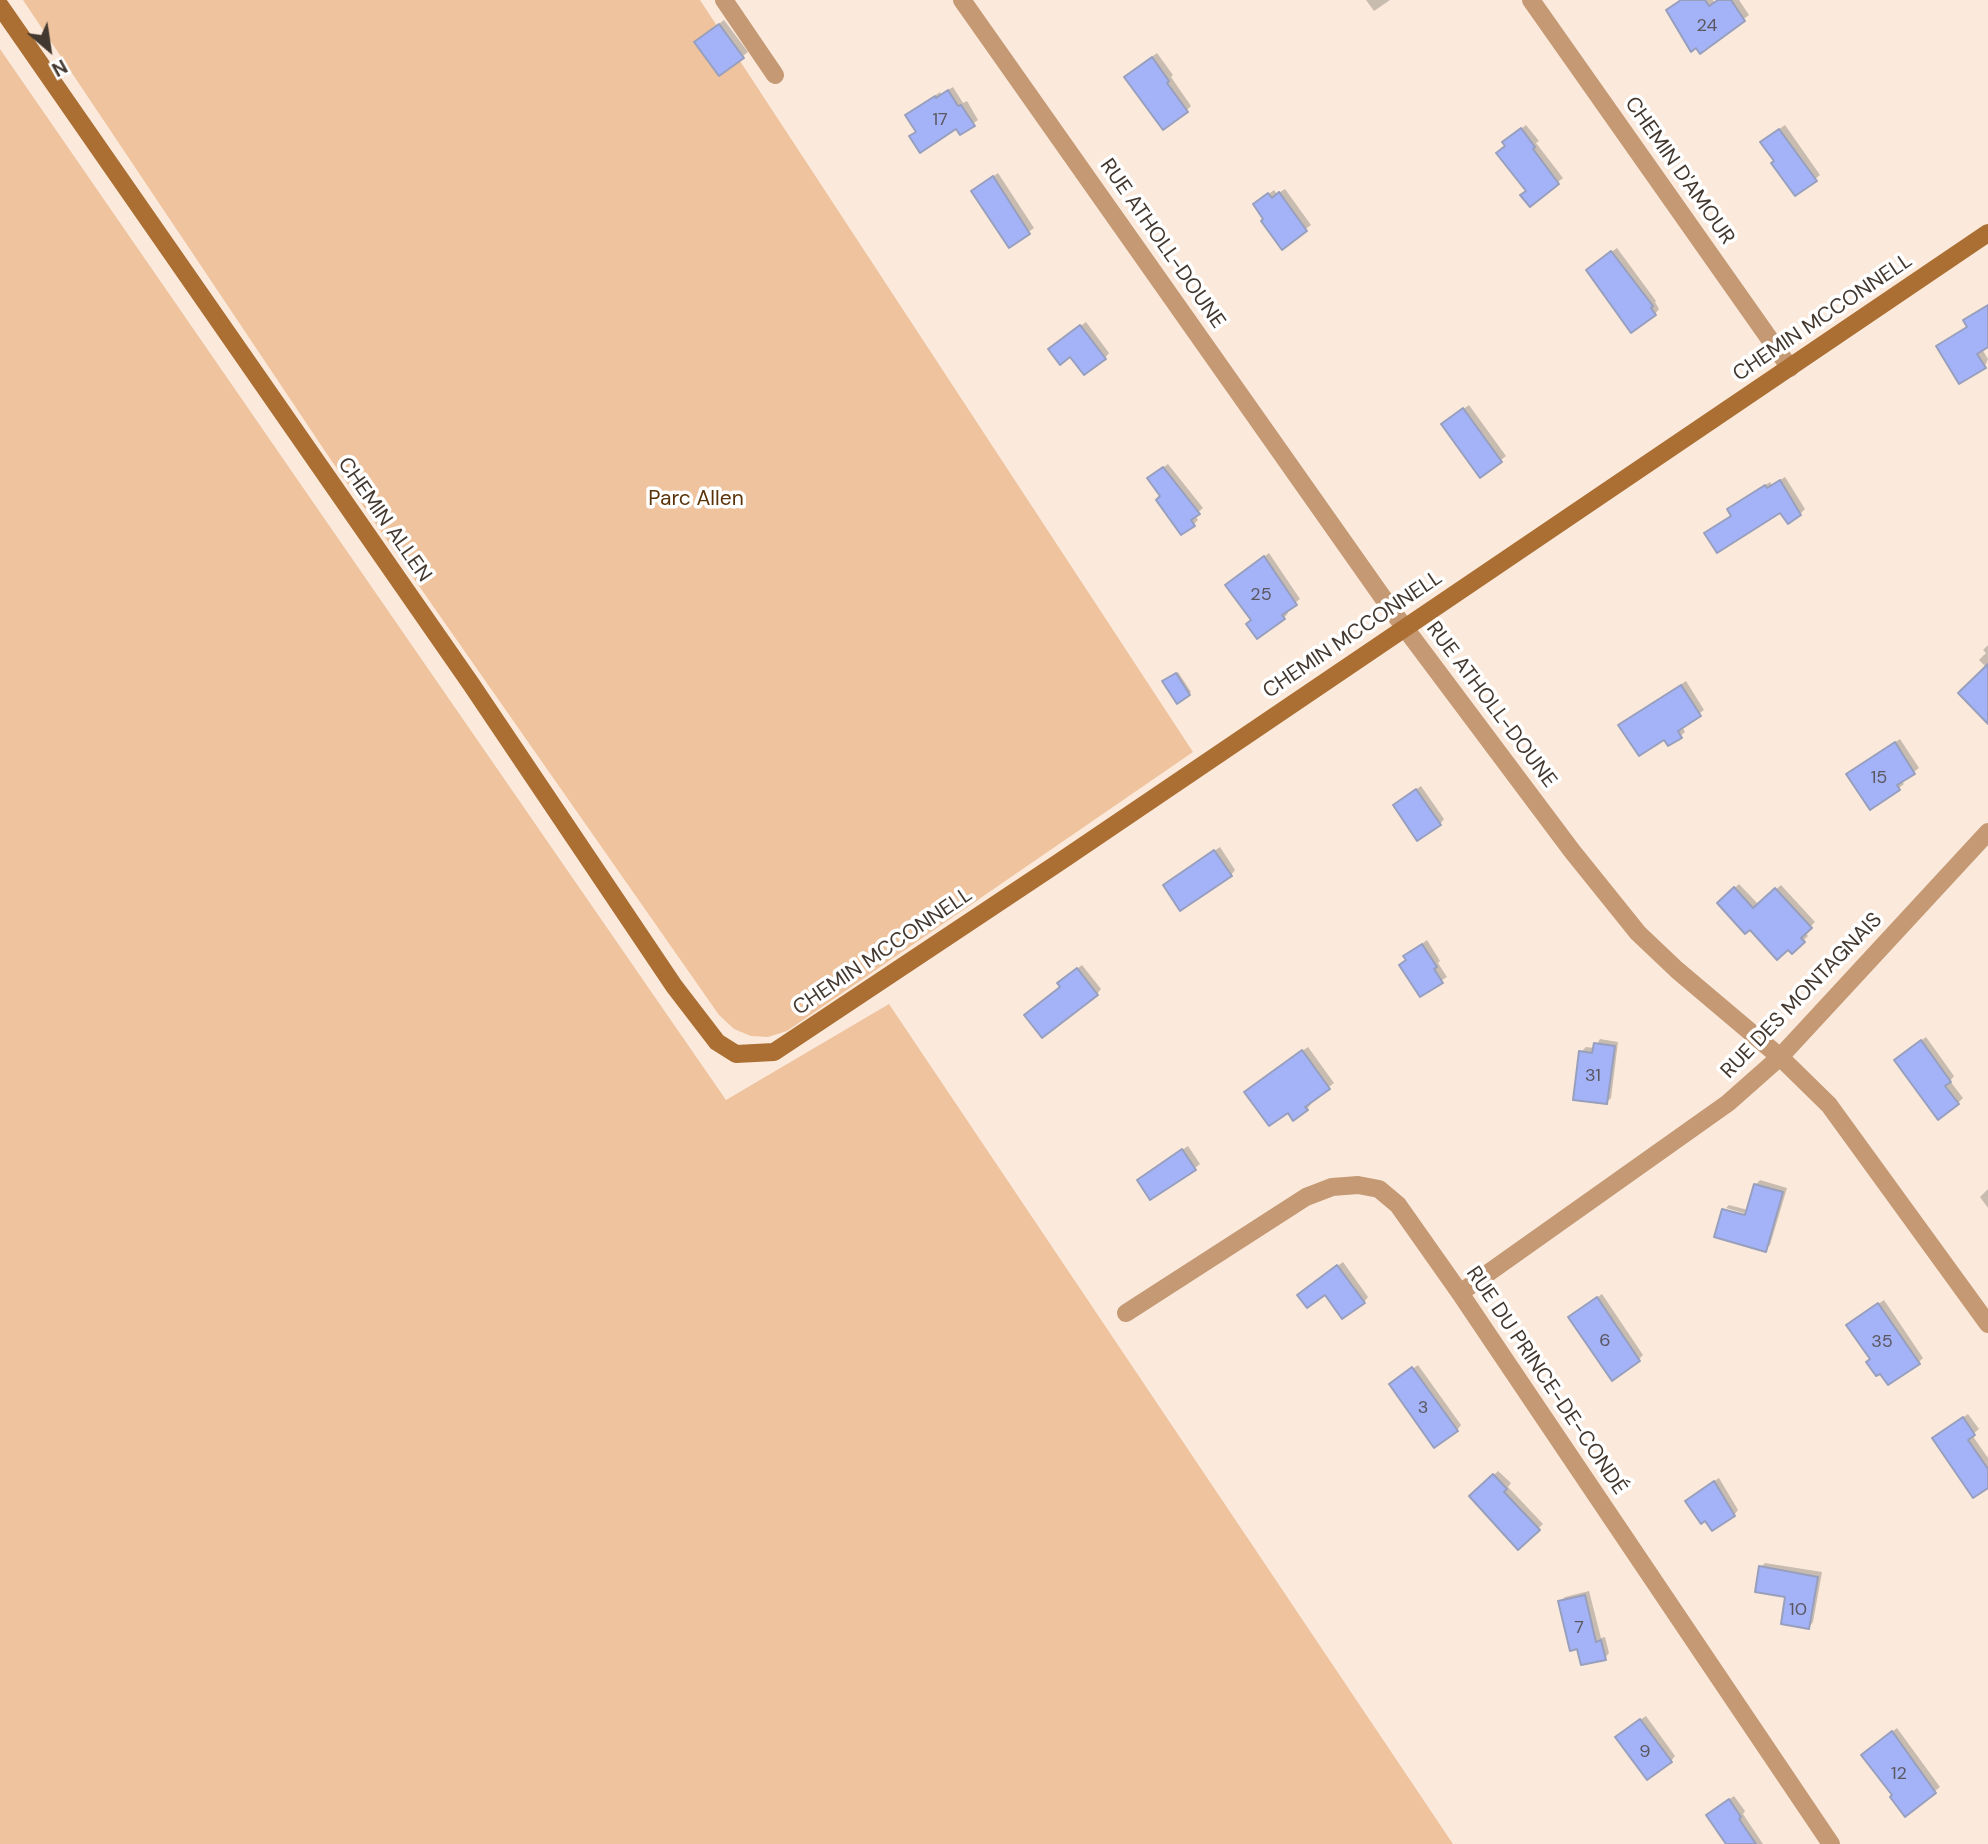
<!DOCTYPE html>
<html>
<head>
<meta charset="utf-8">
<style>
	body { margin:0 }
	#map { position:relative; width:1988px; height:1844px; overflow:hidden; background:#fbeadc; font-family:"DM Sans",sans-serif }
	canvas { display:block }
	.north { position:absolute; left:14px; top:14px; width:70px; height:70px; -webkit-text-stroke:5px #fff; paint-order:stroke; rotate:151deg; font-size:19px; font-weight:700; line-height:28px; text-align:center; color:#43382f }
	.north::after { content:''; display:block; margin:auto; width:24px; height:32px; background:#43382f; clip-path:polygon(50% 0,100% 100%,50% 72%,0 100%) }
</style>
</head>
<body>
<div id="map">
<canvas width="1988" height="1844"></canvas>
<div class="north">N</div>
</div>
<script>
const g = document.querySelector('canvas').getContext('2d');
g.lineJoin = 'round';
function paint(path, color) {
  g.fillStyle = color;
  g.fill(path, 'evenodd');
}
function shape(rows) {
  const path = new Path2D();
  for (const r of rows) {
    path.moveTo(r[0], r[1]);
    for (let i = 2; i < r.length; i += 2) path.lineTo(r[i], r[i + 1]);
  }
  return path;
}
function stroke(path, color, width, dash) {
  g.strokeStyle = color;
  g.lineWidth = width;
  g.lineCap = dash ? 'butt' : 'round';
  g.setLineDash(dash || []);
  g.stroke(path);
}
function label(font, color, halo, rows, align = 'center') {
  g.font = font + ' "DM Sans",sans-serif';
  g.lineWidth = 7;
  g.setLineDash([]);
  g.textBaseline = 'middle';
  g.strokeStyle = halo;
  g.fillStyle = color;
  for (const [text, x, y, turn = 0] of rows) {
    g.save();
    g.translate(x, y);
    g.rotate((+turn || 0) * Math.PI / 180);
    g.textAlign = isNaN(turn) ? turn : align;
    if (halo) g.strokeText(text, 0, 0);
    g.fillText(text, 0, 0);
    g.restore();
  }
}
paint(shape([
	[23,0,700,0,1193,752,787,1031,768,1037,751,1036,734,1029,719,1015,333,463],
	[0,49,726,1100,889,1004,1453,1844,0,1844]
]), '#eec39e');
paint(shape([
	[1366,0,1390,0,1374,11],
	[1681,0,1713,0,1715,3,1719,0,1739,0,1749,15,1701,52],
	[724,20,748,52,720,74,701,38],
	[1157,53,1173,75,1171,77,1191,106,1187,110,1131,72],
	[953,87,963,103,967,101,978,120,960,133,957,127,918,131,908,115,940,92,941,94],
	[1526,125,1539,141,1536,143,1563,178,1530,205,1527,190,1507,145,1509,138],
	[1785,125,1820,175,1815,179,1767,138],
	[998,173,1034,228,1009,246,973,191],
	[1285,189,1311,225,1282,247,1265,219,1260,200,1274,190,1277,194],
	[1617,248,1656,301,1655,302,1659,309,1655,314,1593,265],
	[1988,305,1988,345,1982,349,1988,359,1985,366,1943,342,1968,326,1965,321],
	[1086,322,1109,353,1105,358,1070,354,1055,344],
	[1469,405,1506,456,1481,476,1448,420],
	[1168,464,1203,508,1195,515,1198,520,1194,524,1162,496,1154,474],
	[1785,477,1805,509,1800,514,1788,522,1781,510,1711,529,1733,515,1734,505,1770,482,1772,485],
	[1269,553,1300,599,1286,610,1288,613,1284,618,1253,620,1232,581],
	[1988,645,1988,717,1987,668,1979,660,1986,653,1983,650],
	[1178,672,1191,692,1178,702,1166,680],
	[1686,681,1704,710,1682,726,1685,732,1680,736,1665,738,1625,721],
	[1900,739,1919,768,1902,781,1904,784,1899,788,1870,808,1853,770],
	[1421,786,1444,819,1440,824,1399,801],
	[1220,847,1235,870,1231,875,1170,881],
	[1739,884,1759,905,1781,885,1815,922,1805,932,1808,936,1803,941,1750,927,1719,903],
	[1427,940,1440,961,1438,963,1447,977,1420,994,1405,956],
	[1082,965,1101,989,1097,994,1062,987,1064,979],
	[1926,1037,1954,1076,1950,1081,1963,1098,1958,1103,1901,1055],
	[1600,1039,1618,1042,1611,1098,1607,1102,1581,1052,1586,1047,1595,1048],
	[1308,1047,1334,1083,1310,1102,1311,1104,1307,1109,1288,1111,1251,1087],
	[1188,1146,1200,1164,1195,1168,1139,1180],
	[1760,1180,1787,1188,1770,1245,1765,1250,1716,1236,1724,1209,1724,1211,1753,1219,1754,1216,1726,1208,1729,1205,1748,1210,1755,1185],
	[1988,1189,1988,1208,1980,1197],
	[1343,1262,1368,1297,1364,1302,1304,1290],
	[1602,1294,1643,1355,1638,1360,1575,1313],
	[1884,1300,1923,1358,1919,1362,1872,1359,1853,1321],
	[1418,1365,1461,1425,1457,1430,1394,1383],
	[1968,1414,1979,1429,1972,1435,1988,1458,1988,1486,1939,1434],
	[1498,1471,1511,1483,1508,1487,1543,1524,1518,1548,1472,1496],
	[1719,1478,1738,1510,1734,1515,1692,1496],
	[1765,1563,1822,1572,1813,1622,1809,1627,1787,1595,1761,1567],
	[1589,1591,1601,1638,1605,1637,1609,1653,1605,1658,1560,1602,1565,1597],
	[1646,1716,1675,1756,1671,1761,1622,1732],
	[1897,1728,1940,1787,1905,1814,1868,1750],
	[1734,1796,1745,1811,1743,1814,1763,1844,1728,1844,1708,1815]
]), '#0003');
const building = shape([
	[1681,0,1705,0,1709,6,1718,0,1731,0,1745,21,1700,54,1696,48,1691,52,1666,10,1681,0],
	[719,24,744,58,719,76,694,42,719,24],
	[1152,57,1169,81,1167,83,1188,112,1163,130,1124,77,1152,57],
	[948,90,958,106,961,105,975,126,960,135,956,129,920,153,909,136,916,132,905,115,935,96,936,98,948,90],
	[1521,128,1535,147,1533,149,1559,184,1530,207,1520,195,1526,191,1496,153,1505,146,1502,142,1521,128],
	[1779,129,1817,181,1795,196,1771,163,1774,161,1760,142,1779,129],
	[993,176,1030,234,1009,248,971,191,993,176],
	[1279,192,1307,231,1282,250,1261,221,1263,219,1253,204,1268,193,1272,198,1279,192],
	[1611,251,1653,306,1651,308,1656,315,1631,333,1586,270,1611,251],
	[1988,305,1988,347,1977,354,1986,368,1959,384,1936,346,1967,327,1963,320,1988,305],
	[1080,325,1106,359,1084,375,1070,357,1060,365,1048,349,1080,325],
	[1463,408,1502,462,1480,478,1441,424,1463,408],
	[1163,467,1200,514,1191,520,1195,526,1181,535,1156,500,1160,496,1147,478,1163,467],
	[1780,480,1801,515,1788,524,1780,513,1717,553,1704,533,1731,516,1727,509,1765,485,1767,488,1780,480],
	[1264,556,1297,605,1282,615,1285,619,1257,639,1246,624,1251,620,1225,585,1264,556],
	[1988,664,1988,724,1958,693,1988,664],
	[1176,673,1190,695,1177,704,1162,681,1176,673],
	[1681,685,1701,716,1678,731,1682,738,1668,746,1664,740,1639,756,1618,725,1681,685],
	[1895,742,1915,774,1897,785,1900,790,1870,810,1846,774,1895,742],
	[1416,789,1441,825,1417,841,1393,805,1416,789],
	[1214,850,1232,876,1180,911,1163,885,1214,850],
	[1734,887,1753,908,1775,888,1812,928,1801,938,1805,942,1792,954,1788,950,1777,960,1750,930,1745,934,1717,903,1734,887],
	[1422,944,1437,967,1434,969,1443,983,1420,997,1399,965,1406,960,1403,956,1422,944],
	[1077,968,1098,995,1042,1038,1024,1015,1060,987,1057,983,1077,968],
	[1921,1040,1951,1082,1945,1086,1959,1104,1938,1120,1894,1060,1921,1040],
	[1594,1043,1615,1046,1607,1104,1573,1100,1579,1051,1592,1053,1594,1043],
	[1302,1050,1330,1089,1305,1107,1308,1110,1293,1121,1288,1113,1269,1126,1244,1092,1302,1050],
	[1182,1149,1196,1170,1150,1200,1137,1180,1182,1149],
	[1754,1184,1783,1192,1766,1252,1714,1237,1722,1209,1745,1215,1754,1184],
	[1337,1265,1365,1303,1342,1319,1325,1295,1307,1308,1297,1295,1337,1265],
	[1597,1297,1640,1361,1612,1381,1568,1317,1597,1297],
	[1878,1303,1920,1364,1888,1385,1880,1374,1876,1376,1866,1362,1870,1359,1846,1325,1878,1303],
	[1412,1367,1458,1431,1434,1448,1389,1384,1412,1367],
	[1963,1417,1975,1435,1968,1440,1988,1469,1988,1488,1973,1498,1932,1438,1963,1417],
	[1493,1474,1507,1489,1504,1492,1540,1530,1518,1550,1469,1496,1493,1474],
	[1714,1481,1735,1516,1712,1531,1705,1521,1701,1524,1685,1501,1714,1481],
	[1759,1566,1818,1577,1809,1629,1781,1624,1785,1597,1755,1592,1759,1566],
	[1585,1595,1596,1642,1601,1640,1606,1660,1581,1665,1577,1649,1570,1651,1558,1601,1585,1595],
	[1640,1719,1672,1762,1647,1780,1615,1737,1640,1719],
	[1892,1731,1936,1793,1905,1817,1890,1797,1892,1795,1861,1755,1892,1731],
	[1729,1799,1741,1817,1739,1819,1756,1844,1726,1844,1706,1815,1729,1799]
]);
paint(building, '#a4b3f7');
stroke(building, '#989fbd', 2);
stroke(shape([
	[724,0,775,75],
	[962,0,1393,612,1572,851,1638,933,1677,970,1780,1057,1829,1105,1988,1324],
	[1531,0,1790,368],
	[1460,1293,1728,1103,1780,1057,1988,832],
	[1126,1313,1306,1197,1332,1187,1358,1185,1379,1189,1398,1205,1460,1293,1831,1844]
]), '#c49974', 18);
stroke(shape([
	[0,6,471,684,674,986,717,1042,736,1054,774,1052,1058,863,1988,233]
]), '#ac6f33', 18);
label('18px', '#5b5761', null, [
	["24",1707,26],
	["17",940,120],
	["25",1261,595],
	["15",1879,778],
	["31",1593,1076],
	["6",1605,1341],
	["35",1882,1342],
	["3",1423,1408],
	["10",1798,1610],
	["7",1579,1628],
	["9",1645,1752],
	["12",1899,1774]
]);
label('21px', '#43382f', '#fff', [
	["CHEMIN D'AMOUR",1679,171,55],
	["RUE ATHOLL-DOUNE",1162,244,55],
	["CHEMIN MCCONNELL",1823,318,-34],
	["CHEMIN ALLEN",384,520,55],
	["CHEMIN MCCONNELL",1353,635,-34],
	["RUE ATHOLL-DOUNE",1491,705,53],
	["CHEMIN MCCONNELL",883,952,-34],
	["RUE DES MONTAGNAIS",1802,996,-46],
	["RUE DU PRINCE-DE-CONDÉ",1546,1381,56]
]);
label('21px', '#5a3308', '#fff', [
	["Parc Allen",696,499]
]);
</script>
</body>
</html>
